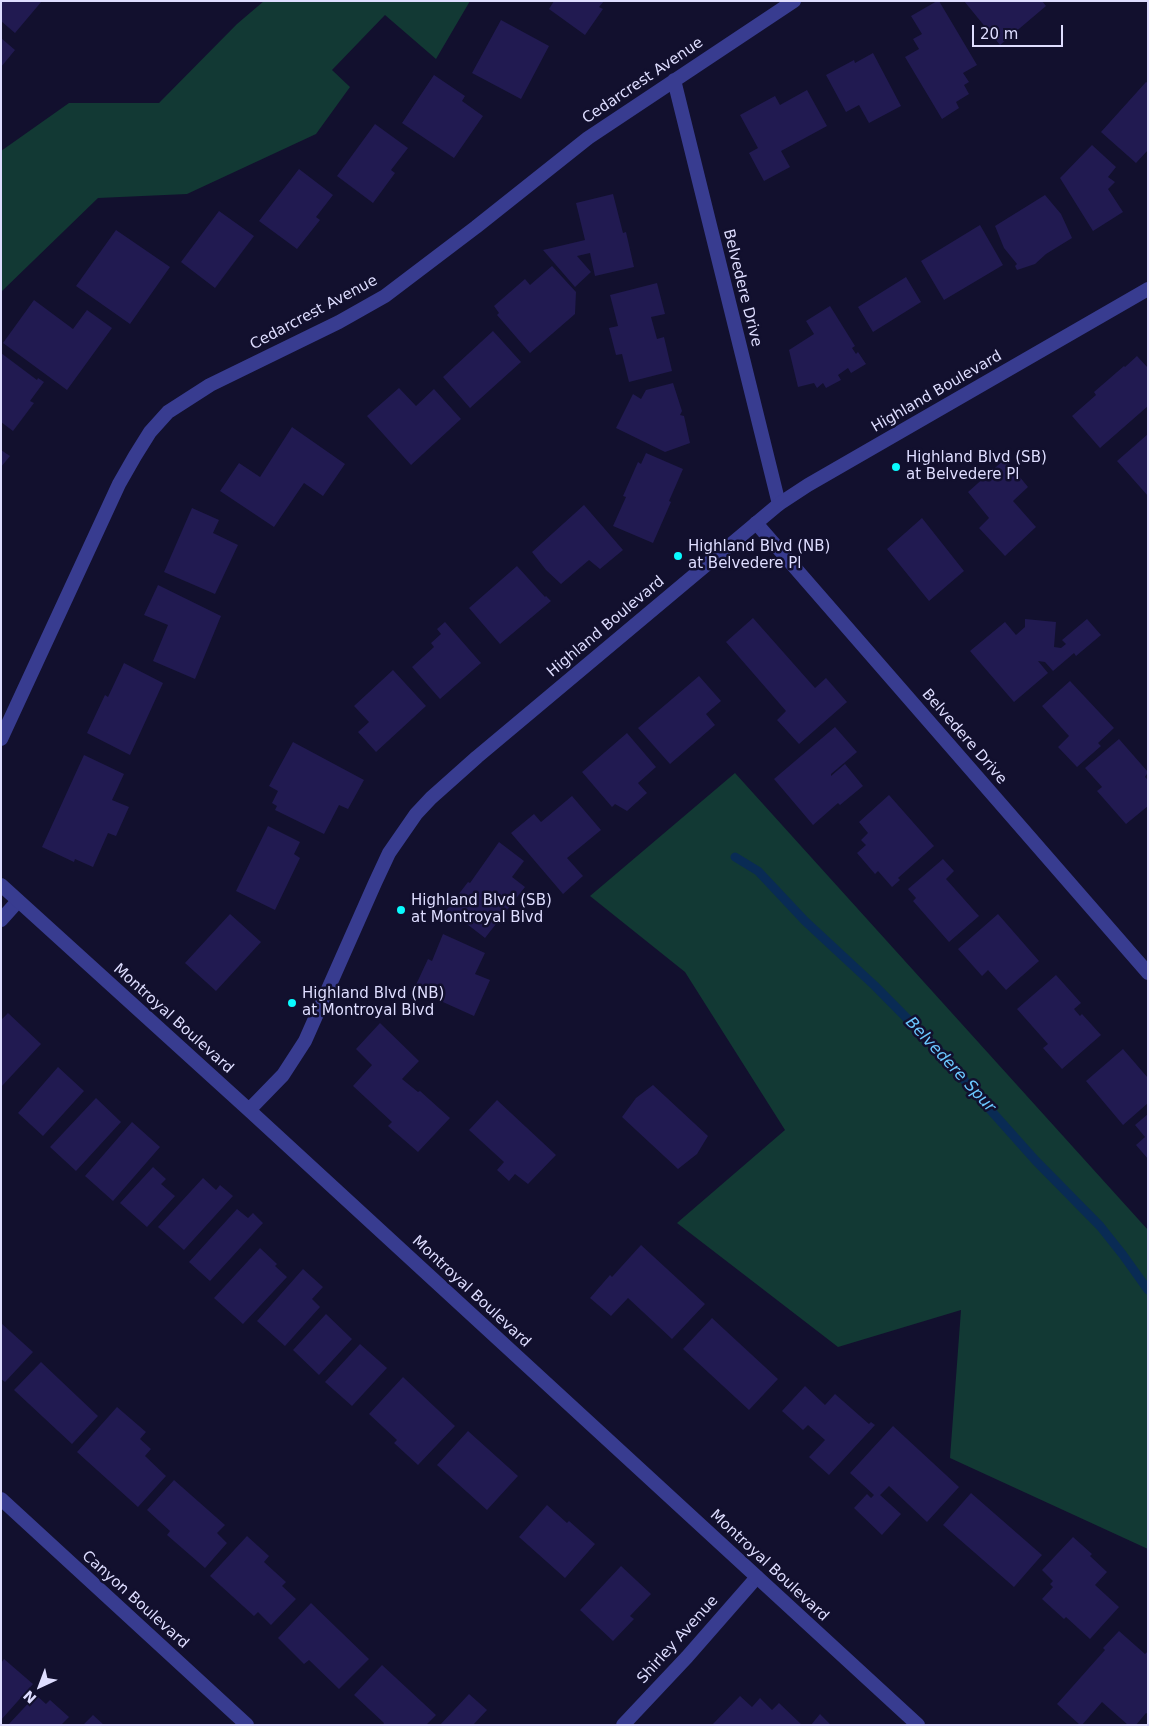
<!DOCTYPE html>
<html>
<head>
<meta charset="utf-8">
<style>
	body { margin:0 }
	#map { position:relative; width:1149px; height:1726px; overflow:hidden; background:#12102e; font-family:"DejaVu Sans",sans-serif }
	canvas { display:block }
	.frame { position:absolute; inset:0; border:2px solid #deddff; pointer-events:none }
	.north { position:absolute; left:15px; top:1661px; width:50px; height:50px; -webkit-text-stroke:4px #12102e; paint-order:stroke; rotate:223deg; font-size:14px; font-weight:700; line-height:20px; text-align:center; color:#deddff }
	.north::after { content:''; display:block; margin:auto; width:18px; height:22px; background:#deddff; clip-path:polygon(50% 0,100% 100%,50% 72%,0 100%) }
	.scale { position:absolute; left:972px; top:25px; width:91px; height:22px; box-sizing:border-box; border:2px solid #deddff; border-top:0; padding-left:6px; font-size:15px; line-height:18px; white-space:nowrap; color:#deddff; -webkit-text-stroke:4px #12102e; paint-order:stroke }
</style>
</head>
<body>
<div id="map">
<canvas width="1149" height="1726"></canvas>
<div class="frame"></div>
<div class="north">N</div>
<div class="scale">20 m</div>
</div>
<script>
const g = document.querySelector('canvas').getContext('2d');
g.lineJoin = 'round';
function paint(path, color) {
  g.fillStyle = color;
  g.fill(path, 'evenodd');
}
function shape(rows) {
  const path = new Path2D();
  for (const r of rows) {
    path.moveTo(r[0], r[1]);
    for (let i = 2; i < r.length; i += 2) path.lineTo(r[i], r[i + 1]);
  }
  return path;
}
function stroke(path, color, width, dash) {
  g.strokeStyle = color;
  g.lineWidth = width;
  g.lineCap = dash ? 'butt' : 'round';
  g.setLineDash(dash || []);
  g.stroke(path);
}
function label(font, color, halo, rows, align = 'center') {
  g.font = font + ' "DejaVu Sans",sans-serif';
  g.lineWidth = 5;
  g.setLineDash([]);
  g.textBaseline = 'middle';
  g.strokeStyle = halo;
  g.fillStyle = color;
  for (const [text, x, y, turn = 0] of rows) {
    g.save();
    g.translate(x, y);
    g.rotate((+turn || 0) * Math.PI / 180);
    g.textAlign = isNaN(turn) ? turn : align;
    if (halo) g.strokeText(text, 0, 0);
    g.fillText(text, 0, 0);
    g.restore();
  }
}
paint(shape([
	[264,1,470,1,436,59,385,15,332,70,350,87,316,134,187,194,98,198,1,292,1,151,69,103,159,103,237,24],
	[735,773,1148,1230,1148,1549,950,1458,961,1310,838,1347,677,1223,785,1130,685,972,590,896]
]), '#123934');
stroke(shape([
	[735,857,758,871,805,921,875,986,949,1061,969,1086,1036,1161,1100,1226,1123,1255,1148,1290]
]), '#092b54', 9);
paint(shape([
	[1,1,42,1,15,33,1,21],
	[554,1,604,1,599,7,603,9,585,35,549,9],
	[937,1,939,1,977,65,963,73,969,82,964,85,969,94,956,102,959,108,942,119,905,57,919,49,913,39,922,34,911,16],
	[964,1,1042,1,1046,6,1000,45],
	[501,20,549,46,521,99,472,73],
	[1,38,15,50,1,67],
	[873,53,901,106,869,123,859,105,846,112,826,75,854,60,855,63],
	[434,75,465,96,462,101,483,116,454,158,402,123],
	[1146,82,1148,83,1148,150,1136,163,1101,132],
	[807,90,827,126,781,151,790,167,764,181,749,153,758,148,740,115,775,96,780,105],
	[375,124,408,148,391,170,395,173,373,203,337,176],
	[1092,145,1116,167,1108,177,1115,182,1108,189,1123,212,1093,231,1060,178],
	[299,169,333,195,316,217,320,220,297,249,259,221],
	[613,194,623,233,626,232,634,267,595,276,590,253,577,256,591,272,575,287,543,250,585,240,576,203],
	[1045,195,1061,214,1072,238,1046,254,1035,264,1017,270,1015,266,1017,264,1004,248,995,226],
	[219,211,254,236,215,288,181,262],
	[980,225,1003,265,944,300,921,261],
	[116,230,170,267,130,324,76,286],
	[552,266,576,292,575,314,530,353,497,315,499,313,494,306,525,279,530,285],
	[906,277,921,302,873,332,858,307],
	[657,283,665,314,651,317,657,339,664,337,672,371,629,382,622,354,616,355,609,328,618,326,610,295],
	[34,300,73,329,87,310,112,328,67,390,3,343],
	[830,306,855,346,852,348,856,354,858,352,866,364,851,373,848,368,838,375,841,380,826,388,823,383,817,388,814,383,798,387,789,350,814,334,806,321],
	[493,331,521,362,470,408,443,377],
	[1,353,37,380,38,378,44,382,30,401,34,403,13,431,1,422],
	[1137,356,1148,368,1148,406,1100,448,1072,416,1096,395,1094,392,1124,366,1125,367],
	[673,383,682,411,680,415,684,416,690,443,665,452,616,428,633,394,641,399,646,390],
	[399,388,416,406,434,389,461,419,411,465,367,416],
	[292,427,345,464,323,496,304,483,274,527,220,491,239,463,260,477],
	[1148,434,1148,496,1117,461],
	[1,450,10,456,1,467],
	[646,453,683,469,669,501,671,502,653,543,613,526,626,497,623,496,638,462,641,464],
	[1005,459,1028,487,1013,501,1036,527,1005,556,979,528,989,518,968,492],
	[584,505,623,550,600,569,589,560,561,584,546,570,532,552],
	[192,508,219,520,213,533,238,545,215,594,164,572],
	[922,518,964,571,929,601,887,549],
	[517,566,545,597,546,596,551,601,500,644,469,608],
	[158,585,221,616,195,679,153,661,168,625,144,615],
	[753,618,815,688,826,678,847,702,799,744,777,720,786,711,726,642],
	[1025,619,1056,622,1054,647,1061,648,1066,644,1062,640,1087,619,1101,635,1076,656,1074,653,1053,671,1045,662,1038,661,1048,673,1014,702,970,651,1005,622,1016,635,1025,627],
	[445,622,481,663,440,699,412,667,434,647,431,643,441,634,437,629],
	[124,663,163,683,130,755,87,733,105,695,108,697],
	[393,670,426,706,376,752,358,732,369,722,354,706],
	[699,676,721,701,706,714,715,725,670,764,638,728],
	[1070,681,1114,728,1098,743,1101,746,1077,767,1058,747,1069,736,1042,706],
	[835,727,857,752,831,774,831,776,845,764,863,786,840,805,838,803,813,825,774,779],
	[627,733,656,767,638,783,647,793,627,811,615,804,612,807,582,772],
	[1119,739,1148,772,1145,777,1148,780,1148,806,1126,824,1097,791,1102,787,1085,768],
	[293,742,364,780,348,809,339,805,324,834,275,810,277,806,272,803,278,791,269,786],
	[84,755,124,774,112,800,129,807,116,836,108,833,93,867,75,859,74,862,42,847],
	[889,795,934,846,898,878,900,880,892,887,878,871,875,874,857,853,866,845,861,840,868,833,859,822],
	[572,796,601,830,567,858,583,876,563,894,511,833,534,814,541,822],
	[268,826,300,842,294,854,300,858,275,910,236,891],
	[499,842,524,861,512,877,525,887,485,938,454,914,452,917,445,912,468,882,470,883],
	[943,859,954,871,946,879,979,916,949,942,913,901,916,898,908,889],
	[230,914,261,942,216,991,185,963],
	[998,914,1039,961,1006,990,988,970,982,976,958,949],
	[443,934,485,953,475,974,490,980,474,1016,414,989,428,959,432,961],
	[1056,975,1081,1003,1074,1009,1080,1016,1082,1014,1101,1035,1062,1069,1043,1048,1048,1044,1017,1009],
	[8,1013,41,1044,1,1087,1,1020],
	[380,1023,419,1061,402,1079,418,1092,420,1091,450,1118,418,1152,388,1126,392,1122,353,1086,372,1065,356,1049],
	[1123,1049,1148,1078,1148,1103,1123,1125,1086,1081],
	[58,1067,84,1091,43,1136,18,1113],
	[653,1085,708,1136,697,1154,678,1169,622,1117,636,1098],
	[96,1098,121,1122,76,1171,50,1147],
	[497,1100,556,1155,528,1184,515,1174,509,1181,497,1170,504,1162,469,1130],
	[1148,1114,1148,1159,1136,1145,1145,1137,1135,1125],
	[132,1122,160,1147,113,1201,85,1176],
	[153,1167,166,1179,161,1184,175,1196,147,1227,120,1203],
	[203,1178,216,1190,220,1185,233,1196,184,1250,158,1227],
	[237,1209,248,1218,253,1213,263,1223,210,1281,189,1262],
	[641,1245,705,1304,672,1339,628,1298,611,1316,590,1298,610,1275,612,1277],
	[260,1248,277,1264,275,1266,287,1277,243,1324,214,1298],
	[303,1269,323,1287,312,1299,320,1307,285,1346,257,1321],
	[326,1314,352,1339,319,1375,293,1350],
	[712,1318,778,1379,749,1410,683,1349],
	[1,1323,33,1352,5,1382,1,1379],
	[360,1344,387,1368,352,1406,325,1382],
	[41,1362,98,1416,72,1444,14,1390],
	[403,1377,455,1426,418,1465,394,1443,397,1440,369,1414],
	[805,1386,825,1405,835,1394,869,1424,871,1422,875,1425,829,1475,809,1457,825,1440,808,1425,803,1430,782,1411],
	[117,1407,146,1432,140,1439,151,1449,145,1456,166,1476,138,1507,77,1452],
	[893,1426,959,1487,927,1522,889,1486,880,1495,901,1514,882,1535,854,1508,867,1494,871,1498,874,1495,850,1473],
	[468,1431,518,1476,487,1510,437,1465],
	[174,1480,225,1525,217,1533,227,1543,205,1568,167,1535,170,1531,147,1510],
	[971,1493,1042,1555,1014,1587,943,1525],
	[547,1505,567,1523,569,1521,595,1544,565,1578,519,1537],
	[247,1536,269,1556,264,1562,286,1582,282,1586,296,1599,271,1625,258,1612,254,1616,210,1576],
	[1073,1537,1092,1554,1090,1556,1107,1572,1095,1585,1119,1607,1090,1639,1066,1617,1064,1619,1042,1599,1053,1587,1050,1584,1053,1581,1042,1570],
	[621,1566,651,1594,630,1616,634,1619,613,1641,580,1610],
	[311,1603,369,1659,339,1689,309,1660,304,1664,278,1638],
	[1119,1631,1145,1654,1148,1651,1148,1714,1146,1713,1136,1725,1128,1725,1102,1702,1082,1725,1080,1725,1057,1704,1105,1650,1103,1648],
	[4,1659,33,1684,1,1720,1,1663],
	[382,1665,436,1715,426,1725,383,1725,384,1723,354,1695],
	[469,1694,487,1710,473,1725,440,1725],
	[36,1695,46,1704,50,1700,69,1717,61,1725,8,1725],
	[740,1696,752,1707,760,1698,772,1710,779,1703,802,1725,712,1725],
	[820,1714,831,1725,811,1725],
	[93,1715,104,1725,83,1725]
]), '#211a51');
stroke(shape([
	[674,80,779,504],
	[756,523,1148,973],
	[1,739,119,484,135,456,150,432,168,412,210,385,339,322,385,296,476,227,588,138,794,1],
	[1,920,18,901],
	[1,1499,247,1725],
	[623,1725,687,1657,757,1577]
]), '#383c90', 14);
stroke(shape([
	[1,885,249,1110,918,1725],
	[249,1110,283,1075,305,1041,375,883,389,853,416,814,431,798,477,757,779,504,808,485,1148,289]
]), '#383c90', 14);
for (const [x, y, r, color] of [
	[896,467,5,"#09fbff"],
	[678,556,5,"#09fbff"],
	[401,910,5,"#09fbff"],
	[292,1003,5,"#09fbff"]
]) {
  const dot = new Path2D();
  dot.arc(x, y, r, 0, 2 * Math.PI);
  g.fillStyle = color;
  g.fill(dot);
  stroke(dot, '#12102e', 2);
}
label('15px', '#deddff', '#12102e', [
	["Cedarcrest Avenue",643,81,-34],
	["Belvedere Drive",742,288,76],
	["Cedarcrest Avenue",314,313,-28],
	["Highland Boulevard",937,392,-30],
	["Highland Boulevard",606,627,-40],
	["Belvedere Drive",964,737,49],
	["Montroyal Boulevard",173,1019,42],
	["Montroyal Boulevard",471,1292,43],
	["Montroyal Boulevard",769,1566,43],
	["Canyon Boulevard",135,1600,42],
	["Shirley Avenue",678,1640,-48]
]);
label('15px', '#deddff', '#12102e', [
	["Highland Blvd (SB)",906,458],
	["at Belvedere Pl",906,475],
	["Highland Blvd (NB)",688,547],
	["at Belvedere Pl",688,564],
	["Highland Blvd (SB)",411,901],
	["at Montroyal Blvd",411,918],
	["Highland Blvd (NB)",302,994],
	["at Montroyal Blvd",302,1011]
], 'left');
label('italic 16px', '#6bc7ff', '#12102e', [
	["Belvedere Spur",950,1065,47]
]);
</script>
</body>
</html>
